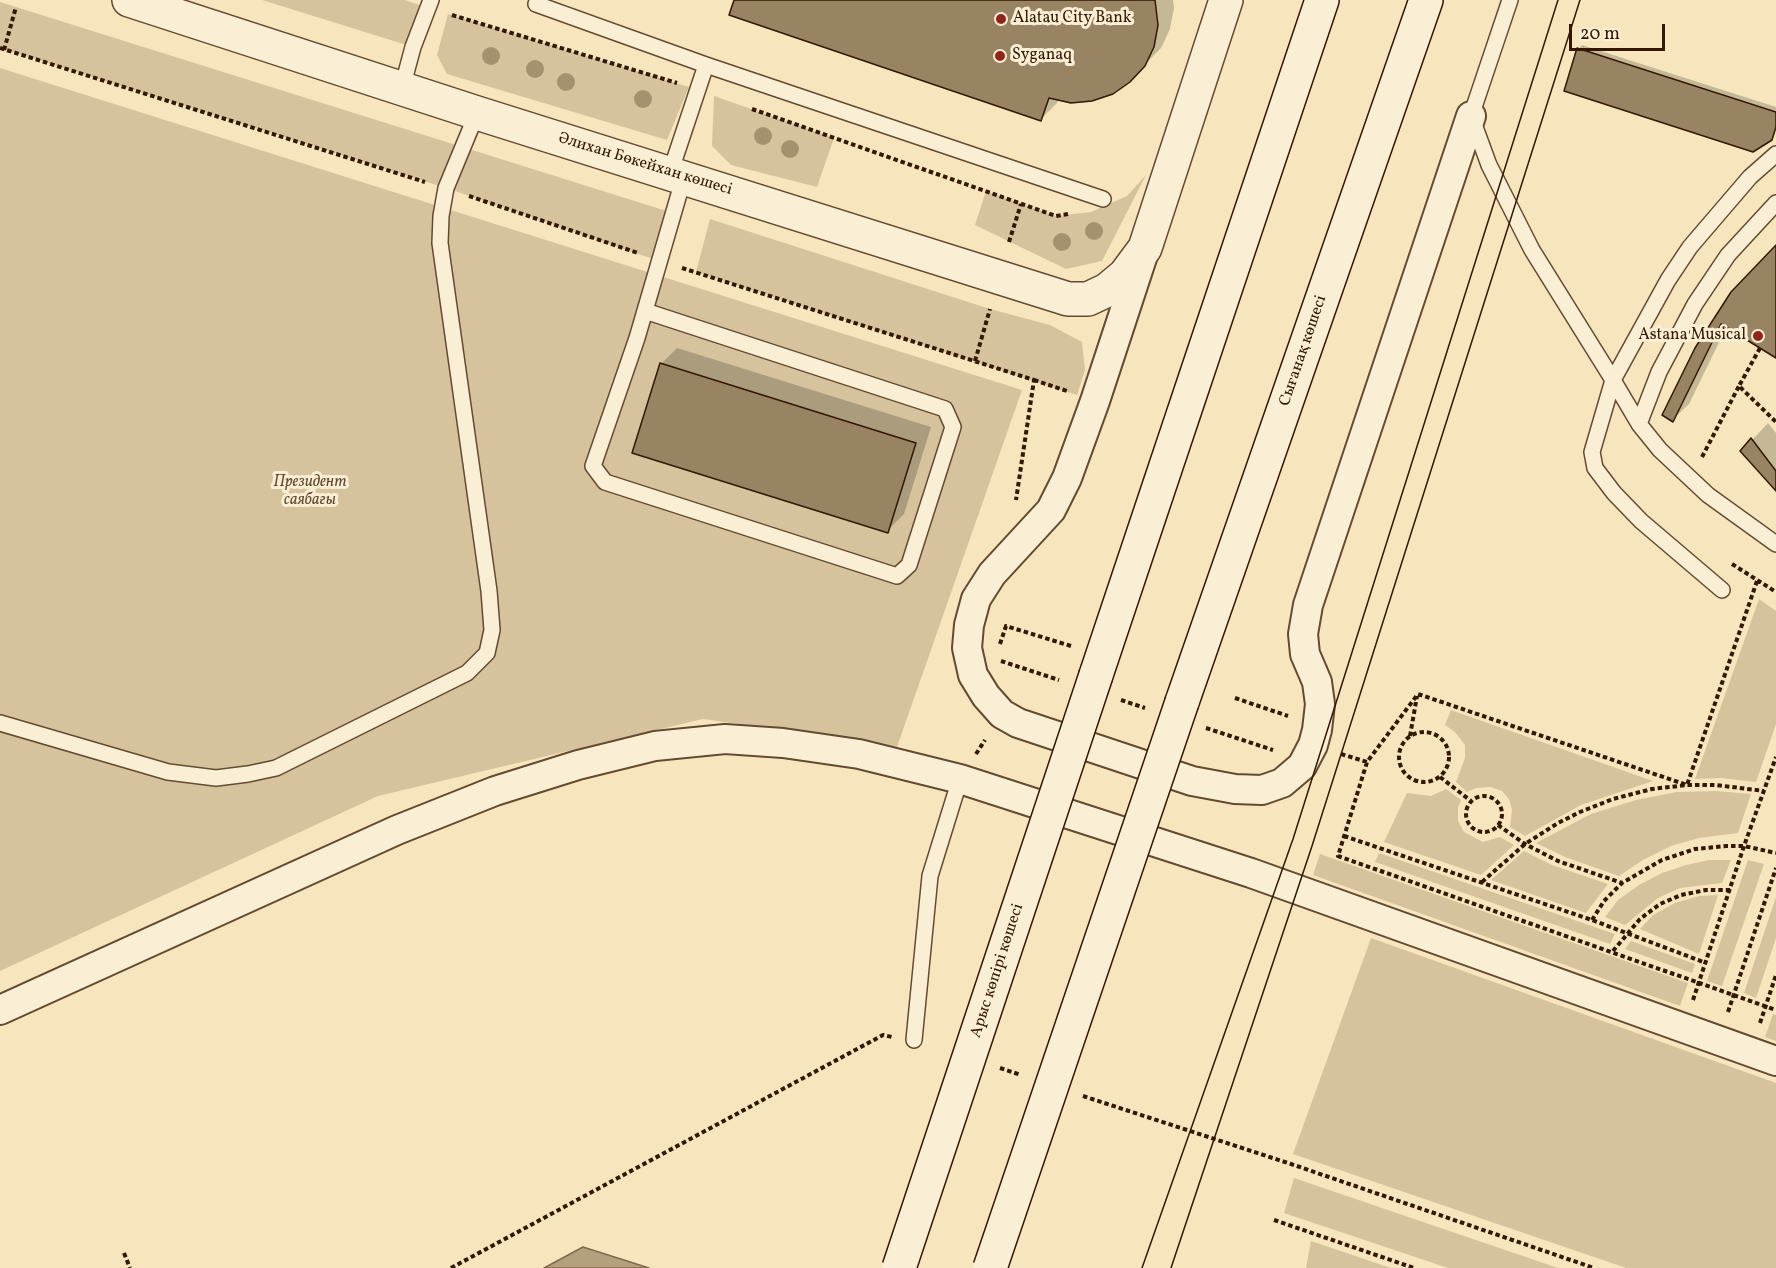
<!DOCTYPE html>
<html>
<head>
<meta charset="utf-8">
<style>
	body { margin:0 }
	#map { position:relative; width:1776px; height:1268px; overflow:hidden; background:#f7e6bd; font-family:Vollkorn,serif }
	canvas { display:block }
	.scale { position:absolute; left:1569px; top:24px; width:96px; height:27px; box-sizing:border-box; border:3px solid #321702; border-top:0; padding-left:8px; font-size:18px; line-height:21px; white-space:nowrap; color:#321702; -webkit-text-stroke:4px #faefd4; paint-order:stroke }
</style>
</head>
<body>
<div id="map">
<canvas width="1776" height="1268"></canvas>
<div class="scale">20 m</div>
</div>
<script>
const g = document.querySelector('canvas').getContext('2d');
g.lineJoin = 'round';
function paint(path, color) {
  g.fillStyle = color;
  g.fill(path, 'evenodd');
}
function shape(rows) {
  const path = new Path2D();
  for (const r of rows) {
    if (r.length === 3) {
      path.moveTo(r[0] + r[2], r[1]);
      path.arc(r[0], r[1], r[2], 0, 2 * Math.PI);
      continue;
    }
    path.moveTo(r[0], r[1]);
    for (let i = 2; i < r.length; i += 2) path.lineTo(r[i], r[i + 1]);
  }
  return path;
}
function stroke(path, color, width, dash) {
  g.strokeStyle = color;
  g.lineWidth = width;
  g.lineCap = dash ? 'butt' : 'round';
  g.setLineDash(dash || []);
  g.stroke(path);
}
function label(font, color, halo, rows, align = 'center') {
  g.font = font + ' Vollkorn,serif';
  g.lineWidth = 6;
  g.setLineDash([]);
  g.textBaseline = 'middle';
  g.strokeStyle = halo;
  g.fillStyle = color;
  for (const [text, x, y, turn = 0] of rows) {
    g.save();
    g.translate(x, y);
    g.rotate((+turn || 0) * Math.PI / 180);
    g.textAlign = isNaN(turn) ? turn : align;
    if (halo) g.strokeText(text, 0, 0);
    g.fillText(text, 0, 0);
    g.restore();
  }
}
paint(shape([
	[262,0,405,0,428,8,413,47],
	[0,2,673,213,659,261,446,188,0,48],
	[448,14,689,87,667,140,447,74,437,55],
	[0,68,1022,390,897,747,703,719,378,796,0,971],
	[714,96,834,138,817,187,731,165,712,146],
	[1146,175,1102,261,1066,269,975,225,986,191,1056,216,1091,212,1127,196],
	[710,219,990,309,1050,325,1082,342,1085,370,1077,395,696,272],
	[1759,599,1776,611,1776,724,1756,782,1721,778,1695,779],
	[1451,710,1653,781,1581,805,1525,836,1510,827,1512,810,1509,799,1502,791,1490,787,1476,788,1467,792,1456,782,1465,758,1465,745,1455,732,1445,725],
	[1446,789,1461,800,1458,808,1458,821,1464,832,1483,842,1500,837,1514,845,1481,875,1384,842,1407,793,1431,796],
	[1716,791,1751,794,1738,833,1699,838,1671,846,1643,860,1619,876,1565,857,1536,843,1591,814,1636,800,1677,792],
	[1524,851,1552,865,1608,884,1586,913,1491,880],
	[1379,853,1615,934,1610,944,1375,862],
	[1320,854,1688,983,1680,1006,1313,875],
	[1709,860,1731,860,1722,883,1680,888,1658,898,1625,925,1605,917,1618,900,1639,885,1662,873,1686,865],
	[1748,860,1764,864,1722,986,1707,981],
	[1718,895,1699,954,1640,929,1653,915,1675,903,1699,896],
	[1776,897,1776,938,1756,998,1744,993],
	[1371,938,1776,1083,1776,1268,1626,1268,1293,1154],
	[1631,941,1695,964,1692,973,1625,949],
	[1773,1014,1776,1015,1776,1041,1765,1037],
	[1294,1178,1558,1268,1448,1268,1284,1213],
	[1311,1241,1391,1268,1306,1268]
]), '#d6c39d');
const water = shape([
	[583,1247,649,1268,544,1268,583,1247]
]);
paint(water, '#b4a07d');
stroke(water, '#80694c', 1.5);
paint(shape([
	[736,0,1173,0,1174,8,1170,29,1161,48,1129,81,1059,99,1057,103,1041,119],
	[1582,45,1776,107,1775,134,1771,139,1579,49],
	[1776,247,1776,356,1727,326,1689,404,1672,420,1697,349],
	[677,348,931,427,904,514,887,531,661,364],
	[1768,423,1776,433,1776,488,1742,451]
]), '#0003');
const building = shape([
	[734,0,1155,0,1158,25,1154,47,1145,66,1130,82,1113,94,1092,101,1071,103,1049,98,1041,121,729,15,734,0],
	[1577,48,1776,112,1776,127,1772,140,1753,152,1564,91,1577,48],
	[1776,245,1776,358,1721,324,1673,422,1662,415,1695,348,1731,292,1776,245],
	[660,363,916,443,888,533,632,453,660,363],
	[1751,438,1776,471,1776,491,1740,451,1751,438]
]);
paint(building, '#988363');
stroke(building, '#321702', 1.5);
const service = shape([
	[1510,0,1471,116,1489,165,1532,250,1613,380,1592,452,1595,468,1614,493,1641,521,1722,590],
	[536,4,706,65,1103,199],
	[402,88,413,47,431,0],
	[1776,154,1750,177,1690,247,1668,280,1613,380,1639,424,1660,450,1708,495,1776,544],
	[670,173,706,65],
	[645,311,945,409,953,427,909,565,897,576,605,482,593,466,637,338,684,177],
	[1639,424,1659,372,1695,304,1728,255,1776,203],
	[0,723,168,772,216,778,248,774,276,768,467,673,487,653,492,630,489,591,440,243,441,216,446,188,477,113],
	[914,1040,930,876,960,779]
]);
const minor = shape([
	[1143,255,1095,401,1067,478,1051,510,992,574,976,599,969,625,967,648,973,675,986,696,1002,714,1018,723,1192,781,1235,789,1262,790,1282,783,1302,766,1313,745,1317,730,1320,704,1317,682,1305,654,1303,634,1308,605,1471,116],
	[0,1010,397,830,495,791,578,765,655,746,725,739,783,743,859,754,960,779,1251,873,1776,1061]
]);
const tertiary = shape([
	[129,0,477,113,1068,299,1088,299,1107,290,1125,275,1145,248,1226,0]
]);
const secondary = shape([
	[1096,675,1322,0],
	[1182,702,1426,0]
]);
stroke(service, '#634b31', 18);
stroke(minor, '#634b31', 32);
stroke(tertiary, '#634b31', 36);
stroke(secondary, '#321702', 36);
stroke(shape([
	[452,15,677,83],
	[0,48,425,182],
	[4,50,16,7],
	[752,109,1056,216,1068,214],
	[469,196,638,253],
	[1009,242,1021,204],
	[682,268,1034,380,1016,500],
	[1760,348,1739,386,1776,422],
	[975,361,990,309],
	[1034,380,1067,391],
	[1702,457,1739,386],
	[1732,564,1776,592],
	[1757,581,1687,785,1418,694,1367,762,1338,856,1776,1010],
	[1000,644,1006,626,1071,646],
	[1001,661,1059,680],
	[1235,698,1288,716],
	[1121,700,1145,708],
	[1206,728,1273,750],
	[1424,757,25],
	[1410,736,1417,696],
	[976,754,985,740],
	[1341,754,1367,762],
	[1440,777,1471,801],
	[1484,814,18],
	[1498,825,1525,844,1558,861,1622,883],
	[1344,836,1592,920,1706,963],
	[1482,882,1525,844,1558,823,1580,812,1613,799,1652,789,1687,785,1716,785,1764,791],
	[1592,920,1604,901,1622,883,1662,860,1695,849,1727,846,1744,846,1776,853],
	[1613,951,1640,919,1660,904,1681,895,1706,890,1730,890],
	[1693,1000,1744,846,1776,757],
	[1728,1012,1776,868],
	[1760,1023,1776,975],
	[1000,1068,1021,1075],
	[1083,1096,1291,1164,1594,1268],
	[1274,1220,1414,1268],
	[124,1253,130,1268],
	[451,1268,883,1035,892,1037]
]), '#321702', 4, [4.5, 3]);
stroke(service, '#faefd4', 15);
stroke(minor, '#faefd4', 28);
stroke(tertiary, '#faefd4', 33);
stroke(secondary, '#faefd4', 33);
stroke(shape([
	[1142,1268,1293,839,1558,0],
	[1171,1268,1312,846,1580,0]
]), '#321702', 1.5);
const secondaryBridge = shape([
	[899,1268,1096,675],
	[990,1268,1182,702]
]);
stroke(secondaryBridge, '#321702', 36, []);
stroke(secondaryBridge, '#faefd4', 33);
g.fillStyle = '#a6916f';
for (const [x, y] of [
	[491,56],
	[535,69],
	[566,82],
	[643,99],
	[763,136],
	[790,149],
	[1094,231],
	[1062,242]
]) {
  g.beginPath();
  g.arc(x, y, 9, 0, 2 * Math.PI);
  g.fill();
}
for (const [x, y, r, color] of [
	[1001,19,6,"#8f2418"],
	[1000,56,6,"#8f2418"],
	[1758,336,6,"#8f2418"]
]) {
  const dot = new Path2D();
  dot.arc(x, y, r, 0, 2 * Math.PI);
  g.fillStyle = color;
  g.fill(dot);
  stroke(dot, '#faefd4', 2);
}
label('16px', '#321702', '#faefd4', [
	["Alatau City Bank",1013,19],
	["Syganaq",1012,56],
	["Astana Musical",1746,336,"right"]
], 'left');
label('16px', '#321702', '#faefd4', [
	["Әлихан Бөкейхан көшесі",645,165,17],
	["Сығанақ көшесі",1304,351,-71],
	["Арыс көпірі көшесі",998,971,-72]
]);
label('italic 16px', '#634b30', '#faefd4', [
	["Президент",310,483],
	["саябағы",310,501]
]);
</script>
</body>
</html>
